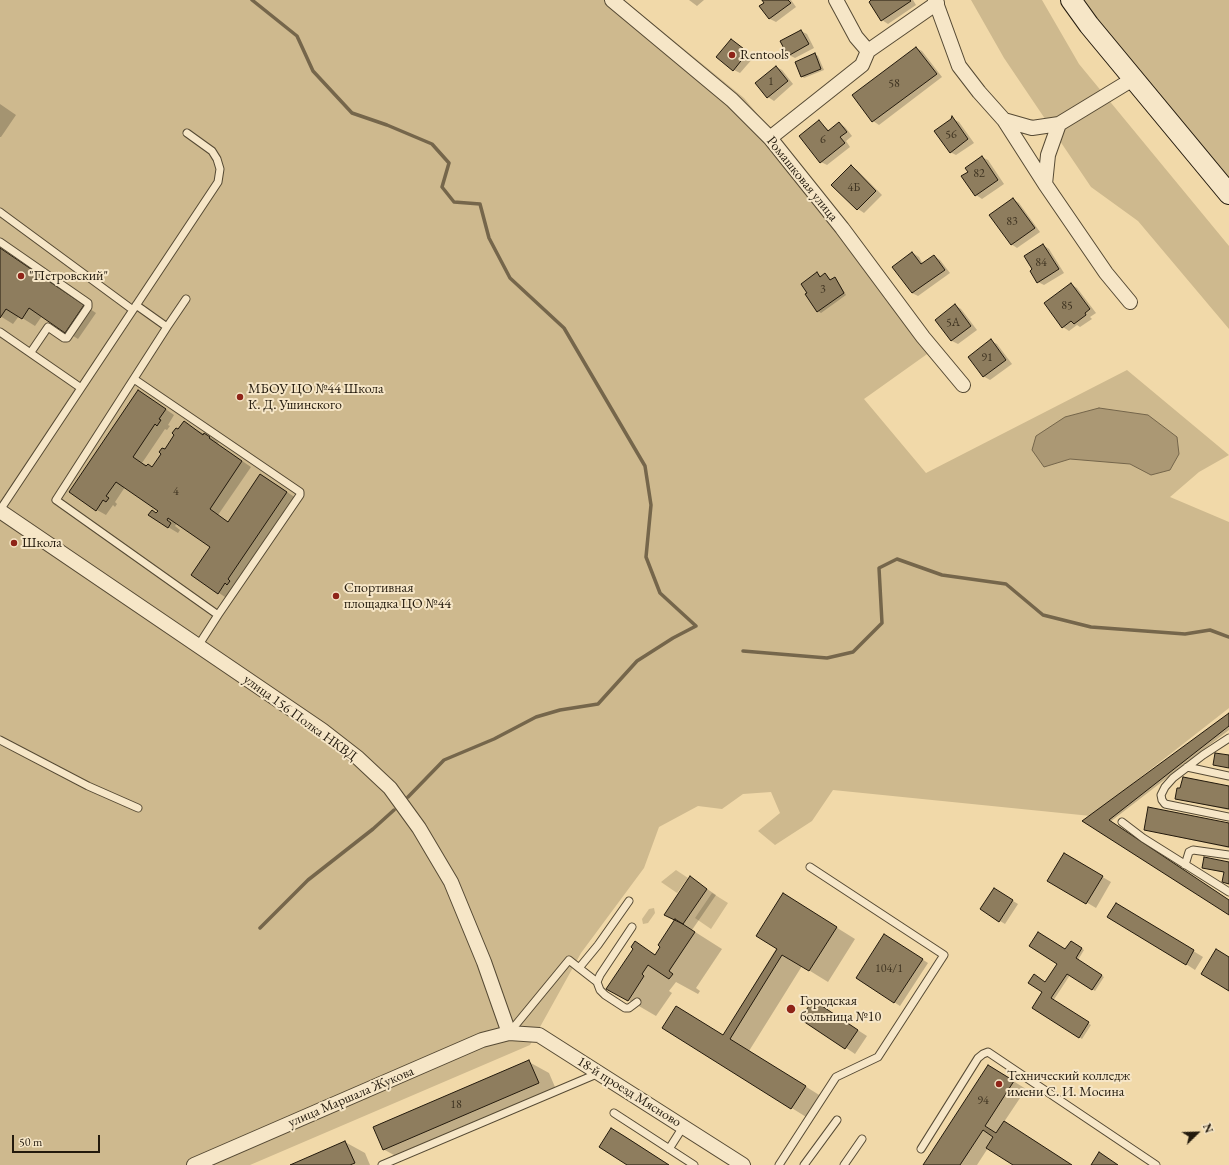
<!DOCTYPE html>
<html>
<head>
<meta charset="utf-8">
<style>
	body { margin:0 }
	#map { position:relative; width:1229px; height:1165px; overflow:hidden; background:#f1d9a9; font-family:"EB Garamond",serif }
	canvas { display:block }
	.north { position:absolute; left:1177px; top:1113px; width:40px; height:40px; -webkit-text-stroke:3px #f6e6c7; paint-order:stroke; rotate:67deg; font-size:11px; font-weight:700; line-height:16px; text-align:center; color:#231a0d }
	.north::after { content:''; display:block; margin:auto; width:14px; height:18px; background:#231a0d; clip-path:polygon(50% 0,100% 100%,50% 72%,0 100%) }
	.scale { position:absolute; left:12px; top:1135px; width:88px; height:18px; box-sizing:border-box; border:2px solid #231a0d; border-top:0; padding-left:5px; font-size:12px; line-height:14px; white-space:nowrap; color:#231a0d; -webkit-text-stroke:3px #f6e6c7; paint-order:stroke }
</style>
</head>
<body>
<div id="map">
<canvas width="1229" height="1165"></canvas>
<div class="north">N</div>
<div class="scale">50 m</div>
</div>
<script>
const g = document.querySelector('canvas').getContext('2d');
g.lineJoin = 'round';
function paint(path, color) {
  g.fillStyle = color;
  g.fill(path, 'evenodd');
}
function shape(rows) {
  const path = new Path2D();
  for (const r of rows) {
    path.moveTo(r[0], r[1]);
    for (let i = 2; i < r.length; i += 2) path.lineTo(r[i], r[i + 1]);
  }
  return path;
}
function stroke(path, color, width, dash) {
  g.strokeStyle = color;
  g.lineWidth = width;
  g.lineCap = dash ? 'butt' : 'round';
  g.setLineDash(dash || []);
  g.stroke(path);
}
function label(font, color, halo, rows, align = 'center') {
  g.font = font + ' "EB Garamond",serif';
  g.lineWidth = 4;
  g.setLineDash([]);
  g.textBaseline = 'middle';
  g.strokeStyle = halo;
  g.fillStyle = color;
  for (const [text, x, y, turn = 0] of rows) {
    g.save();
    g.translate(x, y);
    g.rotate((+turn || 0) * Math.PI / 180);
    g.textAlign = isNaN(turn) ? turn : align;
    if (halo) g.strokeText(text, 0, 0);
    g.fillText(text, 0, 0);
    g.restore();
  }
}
paint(shape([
	[0,0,624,0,744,98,827,198,937,347,864,399,926,473,1127,370,1229,455,1199,472,1170,497,1229,522,1229,708,1091,816,833,790,812,821,775,845,758,831,780,813,771,792,743,794,722,809,698,806,659,827,644,868,581,953,530,1045,250,1165,0,1165],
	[971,0,1042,0,1079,64,1229,246,1229,329,1138,221,1091,187,1004,58],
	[1081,0,1229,0,1229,182],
	[676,870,688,878,677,893,661,882],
	[712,893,728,903,711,929,695,918],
	[654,908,655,913,648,923,643,924,642,919,649,909]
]), '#ceb98e');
const water = shape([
	[1099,408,1148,415,1177,437,1179,454,1170,470,1151,475,1130,464,1070,459,1044,467,1032,450,1036,436,1065,417,1099,408]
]);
paint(water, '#ab9874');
stroke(water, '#75664b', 1);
paint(shape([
	[689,0,704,0,697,6],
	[763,0,791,0,796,7,776,22,770,19,761,6,765,3],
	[873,0,913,0,916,5,888,24,882,20],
	[801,31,807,34,814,48,795,58,789,55],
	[732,40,754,57,740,73,734,70],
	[916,48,922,51,942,77,879,125,873,121,853,95],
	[815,54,818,56,824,70,804,78,802,76],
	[776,67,782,70,793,84,774,101,768,97],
	[0,104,16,115,1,137,0,137],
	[953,119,959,122,974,143,956,155,950,152],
	[819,122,830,131,839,123,845,127,852,136,846,141,850,147,827,165,821,162],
	[982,157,988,160,1004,184,982,199,976,195,963,176,969,172],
	[851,166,857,170,882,195,864,213,858,209],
	[1013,199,1019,203,1040,232,1017,248,1011,244],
	[1043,245,1049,249,1064,273,1044,285,1038,282],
	[0,249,96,313,78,339,42,316,35,326,19,316,13,324,0,316],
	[913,253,919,257,923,264,934,256,940,260,950,273,918,296,912,293],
	[817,273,822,277,825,274,831,280,835,278,837,280,846,295,821,313,818,311,808,293],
	[1071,284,1077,288,1096,313,1090,317,1092,319,1080,327,1077,325,1069,331,1063,327],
	[955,305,961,309,977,330,958,344,952,341,936,320],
	[991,341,997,344,1012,364,990,380,983,376],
	[148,397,174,415,168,425,170,426,167,430,165,429,142,463,153,468,165,450,193,428,214,439,219,443,217,444,251,467,218,515,228,522,261,475,296,498,228,599,192,575,212,546,177,523,175,526,180,530,178,533,168,527,150,515,157,514,160,511,125,487,115,502,117,504,115,507,113,505,106,515,97,510],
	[1229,714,1229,730,1110,822,1229,901,1229,914,1084,821],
	[1229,787,1229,810,1176,799],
	[1229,824,1229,848,1145,830],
	[1074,860,1111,882,1096,908,1049,880],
	[1229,863,1229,884,1223,882,1225,873,1203,868],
	[691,878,716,895,692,930,722,949,696,988,700,991,698,994,676,982,669,991,672,993,656,1016,608,988,634,948,636,943,656,955,675,921,666,915],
	[1000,893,1018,904,1005,924,1000,921],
	[802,906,855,939,828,982,802,966,749,1051,824,1098,811,1120,663,1028,723,1036],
	[1125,909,1203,957,1195,970,1186,964],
	[891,939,928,963,900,1006,857,978],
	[1071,942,1084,950,1078,960,1104,977,1095,991,1070,975,1053,1001,1091,1025,1082,1039,1033,1008,1043,992,1046,983],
	[822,1007,867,1036,855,1054,802,1018],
	[529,1062,549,1073,558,1094,403,1160,383,1149],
	[989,1066,1026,1089,1004,1122,1071,1165,1014,1165,988,1148,977,1165,925,1165],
	[612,1129,631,1140,669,1165,629,1165],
	[345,1142,365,1153,370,1165,292,1165]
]), '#0003');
stroke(shape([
	[252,0,297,36,313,71,352,113,387,125,432,144,449,163,442,187,454,202,480,204,489,238,510,278,564,328,645,466,651,505,646,557,660,593,696,626,673,638,637,661,598,704,560,710,536,717,494,739,444,760,408,797],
	[743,651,827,658,853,652,882,623,879,568,897,559,942,575,1006,584,1043,615,1091,627,1185,634,1210,630,1229,637],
	[260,928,308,880,373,829,394,810]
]), '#75664b', 3.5);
const building = shape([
	[762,0,788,0,791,3,769,19,759,6,764,3,762,0],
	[871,0,910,0,911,1,881,21,869,2,871,0],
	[801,30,809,44,788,56,780,41,801,30],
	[731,39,748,52,733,71,716,57,731,39],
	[916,47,937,74,872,122,852,95,916,47],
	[815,53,821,69,801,77,795,62,815,53],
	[776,66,788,81,767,98,755,83,776,66],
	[952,116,968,139,950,153,934,131,951,119,952,116],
	[819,120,828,131,839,122,847,132,840,137,845,143,820,163,799,136,819,120],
	[982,156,998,180,975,196,961,176,968,172,965,168,982,156],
	[851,165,876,191,857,210,831,185,851,165],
	[1013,198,1035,228,1011,245,989,215,1013,198],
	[1043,244,1059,269,1037,283,1030,271,1032,269,1024,256,1043,244],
	[0,248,84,305,65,333,29,308,22,319,6,309,0,318,0,248],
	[912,252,921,264,934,255,945,270,912,293,892,267,912,252],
	[817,272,820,277,825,273,830,280,835,277,844,293,817,312,805,294,807,293,801,284,817,272],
	[1071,283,1090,309,1085,313,1086,315,1074,324,1071,321,1062,328,1044,303,1071,283],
	[955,304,971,326,951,341,935,320,955,304],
	[991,339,1006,360,983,377,968,357,991,339],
	[138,390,166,409,159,419,161,420,157,426,155,424,133,457,146,466,148,464,152,467,161,454,159,452,162,448,165,449,174,435,172,433,176,428,178,429,184,421,203,435,204,433,210,437,209,438,242,461,210,509,228,522,260,474,287,492,228,579,230,581,227,585,225,583,218,594,191,575,210,547,168,518,167,520,171,523,168,528,148,515,152,510,156,513,158,511,116,482,106,496,109,498,106,502,103,500,96,511,69,492,138,390],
	[1229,713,1229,726,1109,820,1229,900,1229,915,1082,821,1229,713],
	[1215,753,1229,755,1229,768,1213,765,1215,753],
	[1183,777,1229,786,1229,809,1175,799,1177,788,1180,788,1183,777],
	[1148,807,1229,823,1229,847,1144,830,1148,807],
	[1064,853,1103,876,1086,904,1047,881,1064,853],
	[1204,857,1229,862,1229,884,1222,882,1224,872,1202,868,1204,857],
	[690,876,707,889,683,924,664,915,690,876],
	[994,888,1013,900,999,922,980,909,994,888],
	[783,893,837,927,809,971,782,955,730,1039,806,1086,791,1109,662,1028,676,1006,723,1035,777,949,756,936,783,893],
	[1116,903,1194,950,1186,965,1107,917,1116,903],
	[675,919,695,932,669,971,673,974,669,979,648,965,642,974,644,976,628,1001,606,989,633,949,631,947,635,941,655,955,660,947,658,945,675,919],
	[1038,932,1065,949,1071,941,1082,948,1076,958,1102,975,1092,990,1067,974,1051,998,1089,1022,1079,1038,1032,1008,1042,992,1028,983,1034,974,1045,982,1057,964,1029,946,1038,932],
	[884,934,923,959,894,1003,856,978,884,934],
	[1216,949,1229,957,1229,991,1201,974,1216,949],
	[813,1000,858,1030,845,1049,800,1019,813,1000],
	[529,1060,539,1083,383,1150,373,1127,529,1060],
	[988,1065,1014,1081,985,1126,996,1133,1004,1121,1072,1165,1013,1165,986,1148,993,1137,983,1130,960,1165,923,1165,988,1065],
	[611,1128,624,1136,669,1165,627,1165,599,1147,611,1128],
	[345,1141,355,1163,350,1165,290,1165,345,1141],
	[1099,1152,1118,1165,1091,1165,1099,1152]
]);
paint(building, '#8e7d5e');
stroke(building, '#231a0d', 1);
const lane = shape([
	[0,212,133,310],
	[0,242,88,303,88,307,67,338,64,338,48,327,31,352],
	[136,305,167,327,56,500,218,615,198,646],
	[167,327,186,299],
	[0,332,81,388],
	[134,379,300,492,300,495,218,615],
	[0,510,218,182,220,169,217,159,212,151,187,133],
	[1229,738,1203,755,1173,778,1165,787,1161,795,1162,800,1165,804,1229,817],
	[0,740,88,786,138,808],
	[1187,767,1229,776],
	[1122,822,1143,838,1229,892],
	[1185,865,1189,852,1193,850,1229,855],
	[632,927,600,975,597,982,600,990,605,995,625,1008,629,1008,637,1002],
	[579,968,597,982],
	[509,1033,569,960,579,968,598,945,629,901],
	[614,1113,694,1165],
	[669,1149,683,1127],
	[921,1149,978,1058,983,1054,988,1052,1156,1165],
	[382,1165,599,1073],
	[779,1165,836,1077,878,1057,944,955,810,867],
	[804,1165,837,1120],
	[844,1165,862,1139]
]);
const street = shape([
	[612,0,732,100,770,138,842,228,923,337,963,385],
	[836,0,856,37,868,51],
	[935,0,959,66,979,92,1004,120,1045,184,1106,273,1130,302],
	[1004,120,1032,128,1059,124,1133,79],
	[770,138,862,65,868,51,937,3],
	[1045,184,1048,155,1059,124],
	[0,511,322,730,358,758,390,788,419,828,451,882,484,962,509,1033],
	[194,1165,482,1040,509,1033,539,1035,743,1165]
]);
const secondary = shape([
	[1071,0,1089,25,1229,194]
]);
stroke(lane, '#564a34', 9);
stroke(street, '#564a34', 16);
stroke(secondary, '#231a0d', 22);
stroke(lane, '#f6e6c7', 7);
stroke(street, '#f6e6c7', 14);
stroke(secondary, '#f6e6c7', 20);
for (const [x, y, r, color] of [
	[732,55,4,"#8f2418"],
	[21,276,4,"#8f2418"],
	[240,397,4,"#8f2418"],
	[14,543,4,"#8f2418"],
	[336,596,4,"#8f2418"],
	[791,1009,5,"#8f2418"],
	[999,1084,4,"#8f2418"]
]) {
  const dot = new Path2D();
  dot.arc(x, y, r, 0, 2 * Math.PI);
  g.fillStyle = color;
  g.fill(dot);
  stroke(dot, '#f6e6c7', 1.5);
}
label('12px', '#3e3321', null, [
	["1",771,82],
	["58",894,84],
	["56",951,135],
	["6",823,140],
	["82",979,174],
	["4Б",854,188],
	["83",1012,222],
	["84",1041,263],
	["3",823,290],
	["85",1067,306],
	["5А",953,323],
	["91",987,358],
	["4",176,492],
	["104/1",889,969],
	["94",983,1101],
	["18",456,1105]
]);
label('14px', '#231a0d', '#f6e6c7', [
	["Rentools",740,55],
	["\"Петровский\"",29,276],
	["МБОУ ЦО №44 Школа",248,389],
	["К. Д. Ушинского",248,405],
	["Школа",22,543],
	["Спортивная",344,588],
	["площадка ЦО №44",344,604],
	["Городская",800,1001],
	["больница №10",800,1017],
	["Технический колледж",1007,1076],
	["имени С. И. Мосина",1007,1092]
], 'left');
label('14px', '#231a0d', '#f6e6c7', [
	["Ромашковая улица",802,179,51],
	["улица 156 Полка НКВД",300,718,36],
	["18-й проезд Мясново",629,1092,32],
	["улица Маршала Жукова",351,1097,-23]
]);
</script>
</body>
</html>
